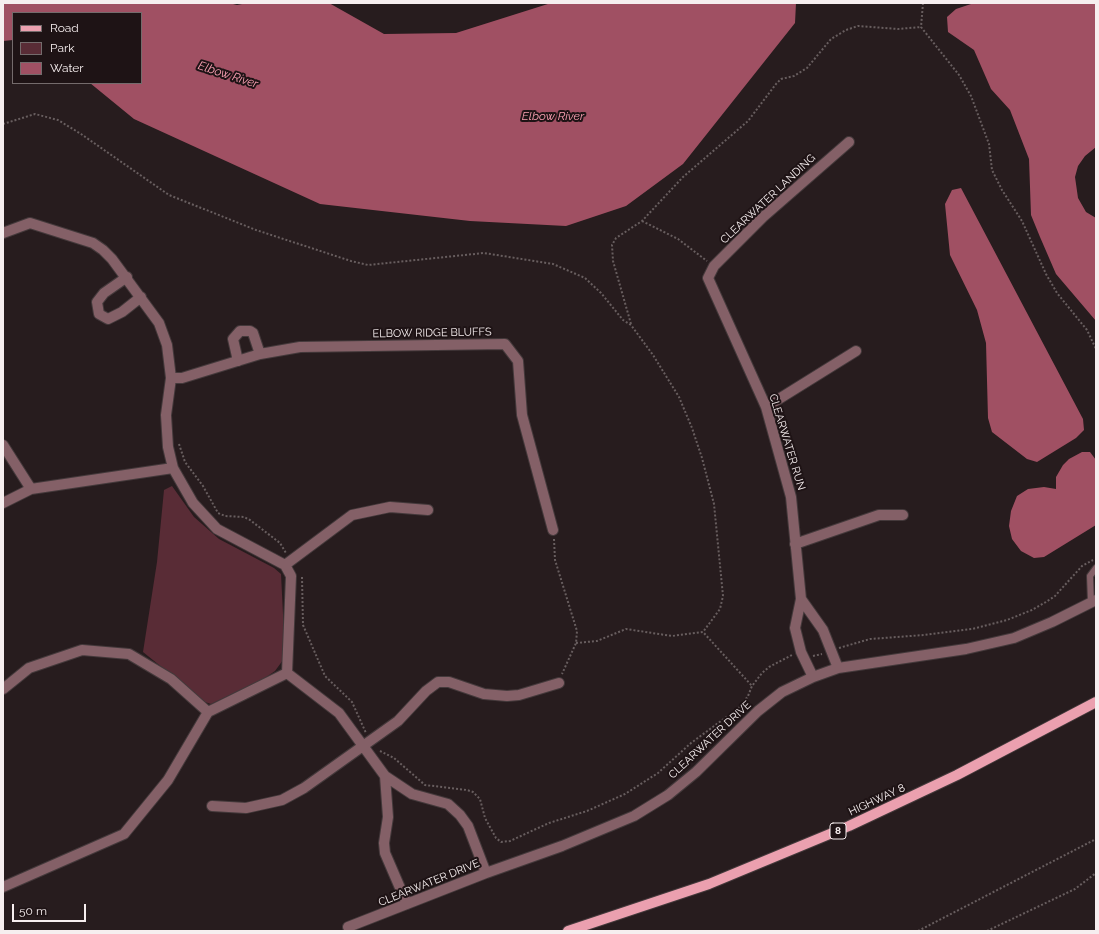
<!DOCTYPE html>
<html>
<head>
<meta charset="utf-8">
<style>
	body { margin:0 }
	#map { position:relative; width:1099px; height:934px; overflow:hidden; background:#271c1e; font-family:Raleway,sans-serif }
	canvas { display:block }
	.frame { position:absolute; inset:0; border:4px solid #f6eeef; pointer-events:none }
	.legend { position:absolute; left:12px; top:12px; width:130px; height:72px; box-sizing:border-box; background:#1e1315; border:1px solid #746b6c; margin:0; padding:5px 7px; list-style:none; font-size:12px; color:#f6eeef }
	.legend li { display:flex; align-items:center; gap:8px; height:20px }
	.legend b { width:20px; border:1px solid #746b6c }
	.scale { position:absolute; left:12px; top:904px; width:74px; height:18px; box-sizing:border-box; border:2px solid #f6eeef; border-top:0; padding-left:5px; font-size:12px; line-height:14px; white-space:nowrap; color:#f6eeef; -webkit-text-stroke:3px #1e1315; paint-order:stroke }
</style>
</head>
<body>
<div id="map">
<canvas width="1099" height="934"></canvas>
<div class="frame"></div>
<ul class="legend">
<li><b style="height:5px;background:#eba0af"></b>Road</li>
<li><b style="height:11px;background:#592c36"></b>Park</li>
<li><b style="height:11px;background:#a05063"></b>Water</li>
</ul>
<div class="scale">50 m</div>
</div>
<script>
const g = document.querySelector('canvas').getContext('2d');
g.lineJoin = 'round';
function paint(path, color) {
  g.fillStyle = color;
  g.fill(path, 'evenodd');
}
function shape(rows) {
  const path = new Path2D();
  for (const r of rows) {
    path.moveTo(r[0], r[1]);
    for (let i = 2; i < r.length; i += 2) path.lineTo(r[i], r[i + 1]);
  }
  return path;
}
function stroke(path, color, width, dash) {
  g.strokeStyle = color;
  g.lineWidth = width;
  g.lineCap = dash ? 'butt' : 'round';
  g.setLineDash(dash || []);
  g.stroke(path);
}
function label(font, color, halo, rows, align = 'center') {
  g.font = font + ' Raleway,sans-serif';
  g.lineWidth = 4;
  g.setLineDash([]);
  g.textBaseline = 'middle';
  g.strokeStyle = halo;
  g.fillStyle = color;
  for (const [text, x, y, turn = 0] of rows) {
    g.save();
    g.translate(x, y);
    g.rotate((+turn || 0) * Math.PI / 180);
    g.textAlign = isNaN(turn) ? turn : align;
    if (halo) g.strokeText(text, 0, 0);
    g.fillText(text, 0, 0);
    g.restore();
  }
}
paint(shape([
	[172,486,194,517,219,539,274,568,281,574,284,634,283,660,275,671,262,680,211,704,205,702,143,652,157,562,164,490]
]), '#592c36');
paint(shape([
	[3,3,229,3,237,5,247,3,329,3,384,34,456,33,551,3,796,3,795,23,683,164,626,206,566,226,470,221,320,204,134,119,90,83,141,83,141,13,13,13,13,40,3,41],
	[974,3,1096,3,1096,147,1085,156,1078,166,1075,177,1078,198,1086,212,1096,218,1096,321,1056,274,1040,237,1031,215,1029,159,1010,110,991,89,974,50,948,32,947,17,956,9],
	[961,188,1083,419,1084,430,1076,438,1037,462,1027,459,992,432,988,418,986,343,977,310,950,255,945,204,952,190],
	[1082,452,1090,452,1096,460,1096,525,1044,557,1034,558,1021,551,1012,539,1009,526,1011,511,1017,496,1028,489,1044,487,1056,489,1056,477,1063,465,1069,459]
]), '#a05063');
const service = shape([
	[1091,603,1090,576,1096,568]
]);
const minor = shape([
	[3,233,30,223,93,243,103,250,112,259,159,323,167,345,171,378,166,415,168,447,173,468,193,503,217,529,285,565,291,576,287,673],
	[127,277,104,293,97,302,99,314,108,319,122,312,141,297],
	[238,361,233,339,240,331,250,331,253,333,260,354],
	[171,378,182,378,260,354,300,347,505,344,518,361,522,415,553,530],
	[766,407,856,351],
	[3,445,31,489],
	[3,503,31,489,173,468],
	[795,544,879,515,903,515],
	[285,565,352,515,390,507,428,510],
	[801,599,823,630,838,668],
	[287,673,339,713,385,776,412,794,448,804,460,815,468,826,486,873],
	[813,677,801,652,795,628,801,599,791,497,766,407,708,278,714,266,763,217,849,142],
	[3,689,29,668,82,650,129,654,171,679,208,712],
	[385,776,388,817,384,843,385,853,407,904],
	[212,806,246,808,282,800,304,788,398,721,426,691,438,682,449,682,484,694,507,696,519,695,559,683],
	[3,887,124,834,168,780,208,712,287,673],
	[348,927,486,873,562,846,634,816,668,795,696,772,758,711,782,692,813,677,838,668,966,649,1014,638,1052,622,1096,600]
]);
const primary = shape([
	[568,931,709,884,849,826,957,775,1096,702]
]);
stroke(service, '#44393b', 8);
stroke(minor, '#44393b', 12);
stroke(primary, '#44393b', 12);
stroke(shape([
	[923,3,921,27,959,75,971,96,989,144,992,170,1002,190,1022,221,1046,274,1057,293,1087,330,1096,349],
	[3,124,35,114,58,120,81,134,169,195,256,230,351,261,368,265,484,253,553,264,585,278,601,293,623,320,631,325,653,355,679,397,692,428,702,458,714,504,723,596,720,609,703,632],
	[642,221,678,239,707,261],
	[631,324,613,261,612,245,616,238,642,221,683,177,748,121,776,84,781,79,794,76,807,68,831,39,846,30,858,26,898,29,921,27],
	[179,444,185,462,203,486,218,513,225,516,244,517,250,520,280,543,286,553],
	[554,539,555,560,577,631,576,643,562,674],
	[302,577,303,625,325,676,352,702,366,733],
	[576,643,597,641,626,629,672,636,703,632,752,686],
	[839,648,870,639,924,635,972,629,1007,620,1032,610,1046,602,1055,596,1082,566,1093,560],
	[813,656,822,654],
	[380,751,394,758,425,785,467,790,473,792,480,799,485,818,496,838,501,842,510,841,549,823,587,811,625,794,658,773,691,743,740,707,748,696,752,686,762,673,769,667,792,655],
	[918,931,1096,839],
	[987,931,1075,889,1096,873]
]), '#685e5f', 2, [2, 2]);
stroke(service, '#846067', 6);
stroke(minor, '#846067', 10);
stroke(primary, '#eba0af', 10);
for (const [x, y, w] of [
	[838,831,16]
]) {
  const box = new Path2D();
  box.roundRect(x - w / 2, y - 8, w, 16, 3);
  g.fillStyle = '#1e1315';
  g.fill(box);
  stroke(box, '#f6eeef', 1);
}
label('bold 10px', '#f6eeef', null, [
	["8",838,831]
]);
label('11px', '#f6eeef', '#1e1315', [
	["CLEARWATER LANDING",768,199,-43],
	["ELBOW RIDGE BLUFFS",432,333,-1],
	["CLEARWATER RUN",787,442,73],
	["CLEARWATER DRIVE",710,740,-43],
	["HIGHWAY 8",877,800,-25],
	["CLEARWATER DRIVE",429,883,-22]
]);
label('italic 12px', '#faa0b3', '#1e1315', [
	["Elbow River",228,75,18],
	["Elbow River",553,116]
]);
</script>
</body>
</html>
